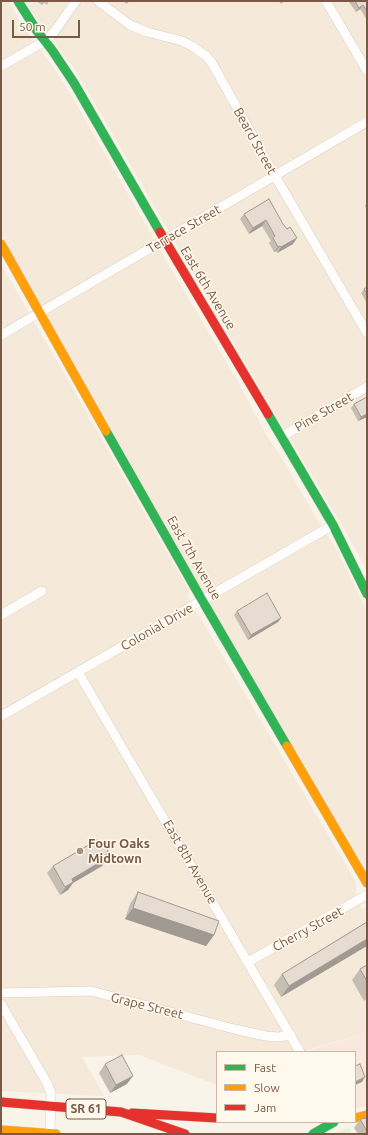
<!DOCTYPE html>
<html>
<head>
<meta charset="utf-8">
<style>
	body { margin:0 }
	#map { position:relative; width:368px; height:1135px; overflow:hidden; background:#f9f4ea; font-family:Ubuntu,sans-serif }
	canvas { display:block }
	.frame { position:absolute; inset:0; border:2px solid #7a5a46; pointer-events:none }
	.legend { position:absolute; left:216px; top:1051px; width:140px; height:72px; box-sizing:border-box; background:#fff8ec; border:1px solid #cab9aa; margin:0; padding:5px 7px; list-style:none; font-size:12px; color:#7a5a46 }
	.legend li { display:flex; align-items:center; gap:8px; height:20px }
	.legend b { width:20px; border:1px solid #cab9aa }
	.scale { position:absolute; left:12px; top:20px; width:68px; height:18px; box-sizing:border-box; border:2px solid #7a5a46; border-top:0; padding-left:5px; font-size:12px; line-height:14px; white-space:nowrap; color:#7a5a46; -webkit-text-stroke:3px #fff8ec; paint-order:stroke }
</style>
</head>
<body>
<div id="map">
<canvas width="368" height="1135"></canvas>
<div class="frame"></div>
<ul class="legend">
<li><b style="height:5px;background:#30b455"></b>Fast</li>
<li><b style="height:5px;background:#ff9f0a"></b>Slow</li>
<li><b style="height:5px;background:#e5322d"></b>Jam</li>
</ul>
<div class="scale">50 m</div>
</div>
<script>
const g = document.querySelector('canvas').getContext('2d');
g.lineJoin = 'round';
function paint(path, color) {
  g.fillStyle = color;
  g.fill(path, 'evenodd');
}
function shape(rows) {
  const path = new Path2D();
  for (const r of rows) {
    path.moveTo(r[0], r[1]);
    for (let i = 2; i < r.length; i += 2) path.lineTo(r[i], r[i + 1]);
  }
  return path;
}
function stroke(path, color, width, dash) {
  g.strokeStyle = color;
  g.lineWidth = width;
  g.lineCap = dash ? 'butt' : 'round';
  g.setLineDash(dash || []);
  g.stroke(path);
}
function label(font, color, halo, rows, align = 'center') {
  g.font = font + ' Ubuntu,sans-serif';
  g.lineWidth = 3;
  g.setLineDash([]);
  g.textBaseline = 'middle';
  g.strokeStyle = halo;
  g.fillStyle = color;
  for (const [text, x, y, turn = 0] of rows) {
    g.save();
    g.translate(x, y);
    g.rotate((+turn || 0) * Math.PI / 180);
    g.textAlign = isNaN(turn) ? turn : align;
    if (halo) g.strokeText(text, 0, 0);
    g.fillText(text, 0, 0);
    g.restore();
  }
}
paint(shape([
	[1,1,8,1,28,33,54,68,74,100,170,267,237,380,266,434,283,460,316,517,337,550,367,611,367,872,210,604,1,235],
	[25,1,367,1,367,571,347,534,268,402,74,68,42,27],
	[1,264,189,590,188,597,356,882,356,892,362,909,367,907,367,1033,307,1050,308,1052,217,1052,217,1085,139,1055,82,1057,104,1096,1,1091]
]), '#f5ead9');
paint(shape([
	[367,1033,367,1106,355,1109,355,1052,308,1052,307,1051]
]), '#f9e8dd');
paint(shape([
	[349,1128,353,1134,331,1134]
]), '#e3f1d3');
const street = shape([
	[98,1,130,25,147,32,182,41,192,46,206,56,212,63,275,176,367,333],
	[326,1,367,71],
	[1,66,45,41,54,32,76,1],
	[1,335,367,122],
	[281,437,367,387],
	[1,615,42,591],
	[78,672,300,1052],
	[1,716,333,525],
	[248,962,367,895],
	[1,993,91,991,234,1029,266,1036,278,1037,291,1035],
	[1,1004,47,1083,51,1093,50,1133]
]);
const fast = shape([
	[18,1,37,31,52,50,74,83,160,232],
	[268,414,333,525,367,594],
	[106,431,202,600,287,746],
	[313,1134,334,1122]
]);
const slow = shape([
	[1,244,106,431],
	[287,746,367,883],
	[355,1118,367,1115],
	[1,1130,56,1134]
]);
const jam = shape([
	[160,232,268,414],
	[1,1102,121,1112,185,1134],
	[132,1113,217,1118]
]);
stroke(street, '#d8d0c6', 10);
stroke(fast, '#d8d0c6', 10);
stroke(slow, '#d8d0c6', 10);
stroke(jam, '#d8d0c6', 10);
stroke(street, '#fefdfc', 9);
stroke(fast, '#30b455', 9);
stroke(slow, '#ff9f0a', 9);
stroke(jam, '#e5322d', 9);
paint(shape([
	[36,1,49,1,47,5,44,3,42,5],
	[122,1,129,1,127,4],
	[279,1,285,1,281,4],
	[350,1,367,1,367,20,360,9,356,12,349,2],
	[269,199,293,244,277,253,276,251,274,252,269,243,271,241,262,226,249,234,240,219,244,214],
	[367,203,367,210,365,206],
	[367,287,367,303,361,293,364,289],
	[367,397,367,417,358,421,351,408,354,404],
	[237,611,281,618,278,622,248,640,234,615],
	[98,843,109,853,106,857,107,858,102,866,73,883,68,890,60,895,47,873,53,866],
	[138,892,214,935,206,946,125,919,130,904],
	[367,922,281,997,274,985,282,974],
	[367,965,367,999,364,1001,352,980,360,969],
	[105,1064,127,1084,110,1093,99,1073],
	[367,1118,367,1134,358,1134,354,1128,360,1119]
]), '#c6bdb4');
paint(shape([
	[363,5,360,9,356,12,359,8],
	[266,220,262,226,249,234,253,228],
	[297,238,293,244,277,253,281,247],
	[280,246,276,251,274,252,278,247],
	[367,414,367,417,358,421,361,417],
	[281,618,278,622,248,640,251,635],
	[107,858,102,866,73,883,68,890,60,895,72,879],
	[133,908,214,935,206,946,125,919],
	[367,939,367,946,281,997,289,986],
	[133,1076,127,1084,110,1093,116,1085],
	[365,1077,362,1082,355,1085,355,1082]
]), '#a19a92');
const building = shape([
	[355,1,367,1,367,11,363,5,359,8,355,1],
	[269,199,283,224,287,229,290,227,297,238,281,247,280,246,278,247,273,238,275,236,266,220,253,228,244,214,269,199],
	[367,287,367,293,364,289,367,287],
	[367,397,367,414,361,417,354,404,367,397],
	[267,593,281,618,251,635,237,611,267,593],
	[97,840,98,843,102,841,109,853,105,855,107,858,72,879,73,882,65,887,53,866,97,840],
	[138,892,219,921,214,935,133,908,138,892],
	[367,922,367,939,289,986,282,974,367,922],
	[367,965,367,981,360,969,367,965],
	[122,1055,133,1076,116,1085,105,1064,122,1055],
	[360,1064,365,1077,355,1082,355,1066,360,1064],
	[367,1118,367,1131,360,1119,367,1118]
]);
paint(building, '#e6dcd1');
stroke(building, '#a19a92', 1);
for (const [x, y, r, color] of [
	[80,851,4,"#a6907f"]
]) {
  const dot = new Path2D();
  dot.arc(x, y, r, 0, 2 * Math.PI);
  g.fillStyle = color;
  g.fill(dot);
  stroke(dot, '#fff8ec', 1.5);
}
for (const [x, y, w] of [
	[86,1109,40]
]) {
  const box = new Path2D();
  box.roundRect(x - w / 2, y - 10, w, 20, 3);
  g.fillStyle = '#fff8ec';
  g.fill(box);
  stroke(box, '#7a5a46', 1);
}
label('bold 12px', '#7a5a46', null, [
	["SR 61",86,1109]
]);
label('13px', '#7a5a46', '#fff8ec', [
	["Beard Street",255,141,61],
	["Terrace Street",184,229,-30],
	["East 6th Avenue",208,288,59],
	["Pine Street",324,412,-30],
	["East 7th Avenue",194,558,60],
	["Colonial Drive",157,627,-30],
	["East 8th Avenue",190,862,60],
	["Cherry Street",308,929,-29],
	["Grape Street",147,1006,14]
]);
label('bold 13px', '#7a5a46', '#fff8ec', [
	["Four Oaks",88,844],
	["Midtown",88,859]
], 'left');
</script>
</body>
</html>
